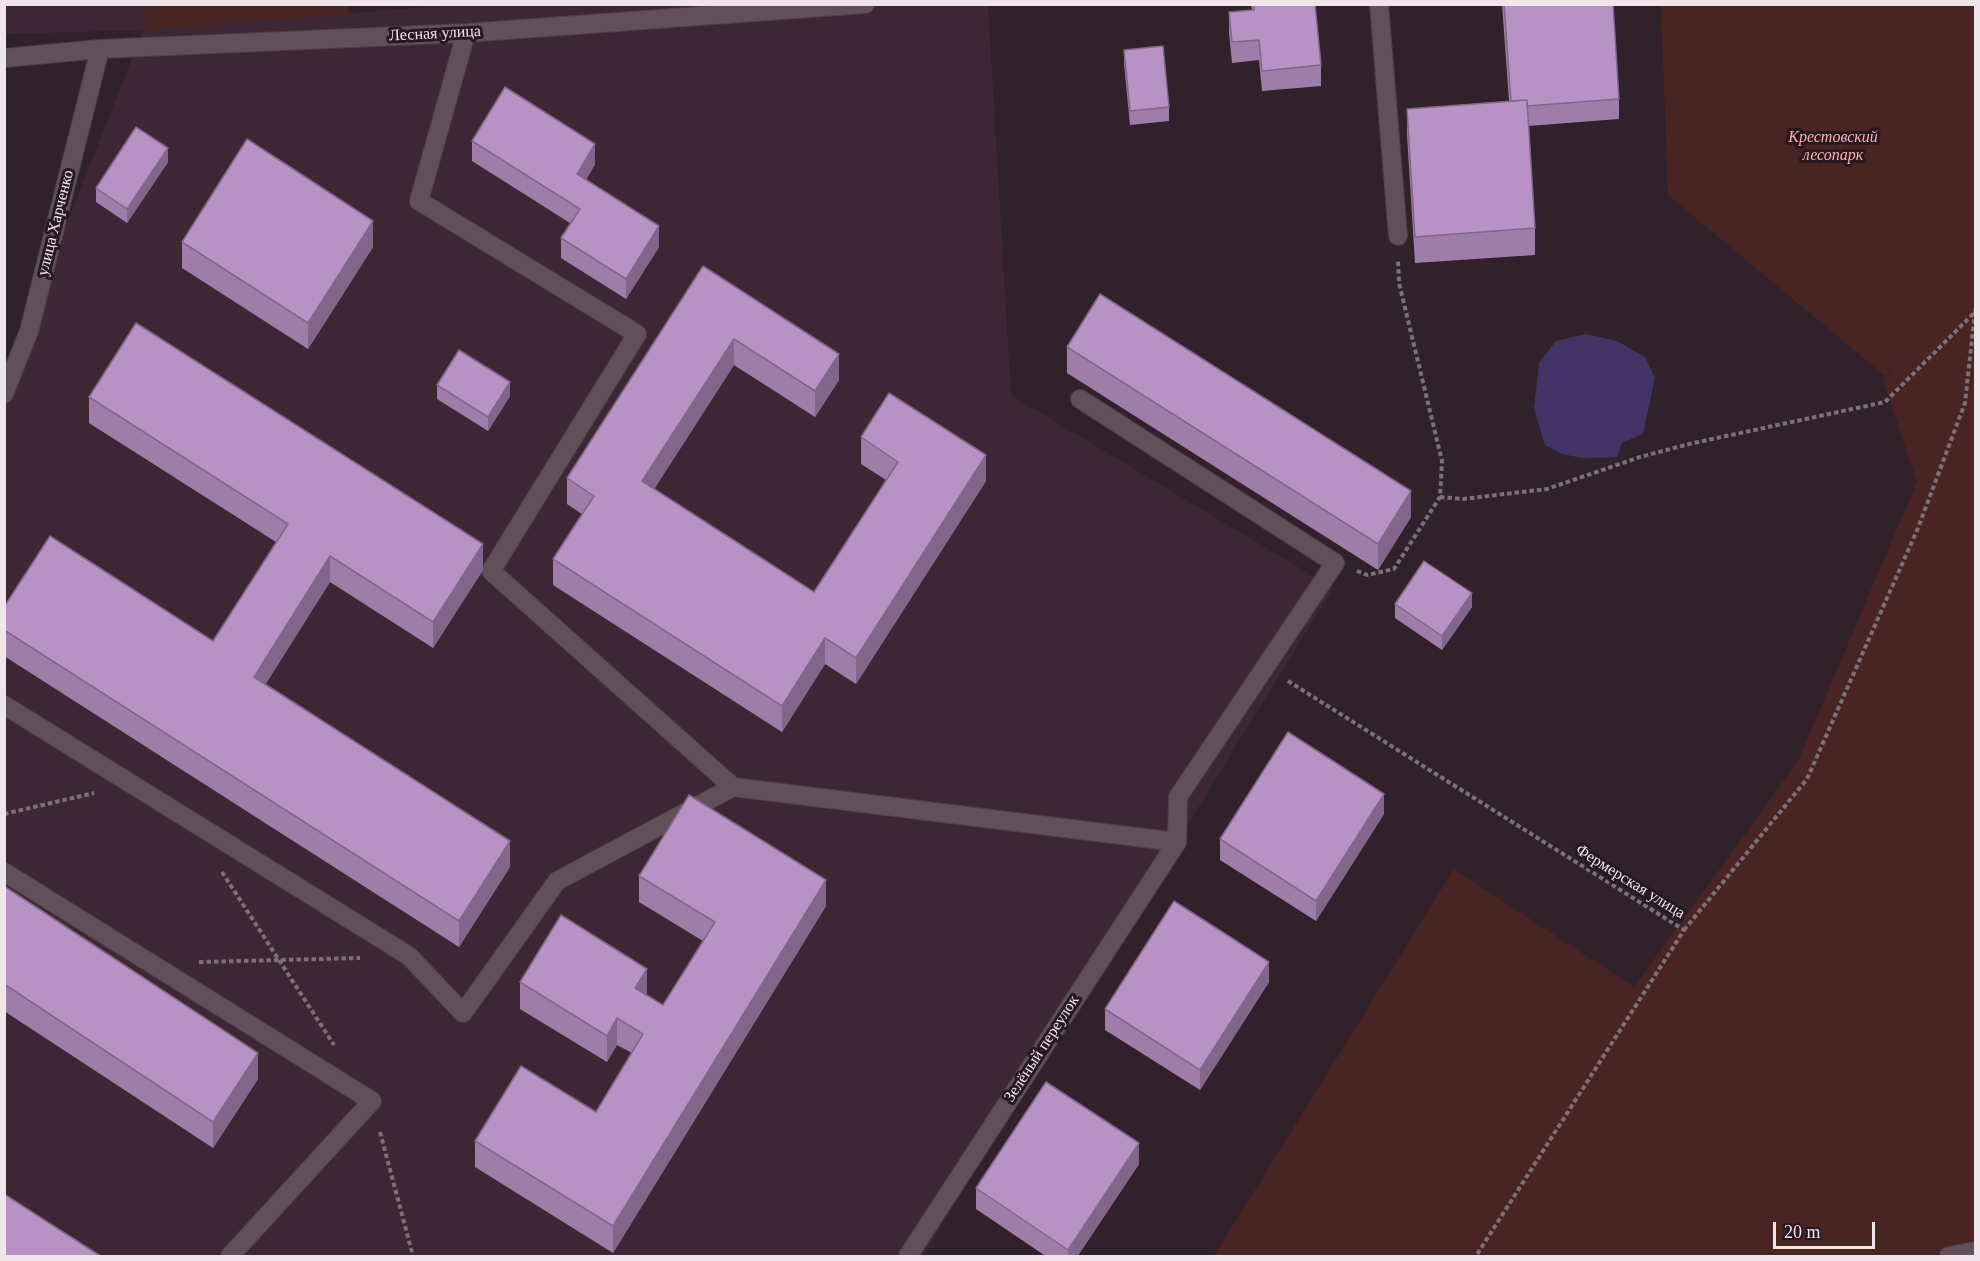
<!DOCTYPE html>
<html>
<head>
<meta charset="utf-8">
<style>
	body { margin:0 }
	#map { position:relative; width:1980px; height:1261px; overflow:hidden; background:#31212b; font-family:"Times New Roman",serif }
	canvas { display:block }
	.frame { position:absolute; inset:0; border:6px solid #f1e5ec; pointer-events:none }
	.scale { position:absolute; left:1773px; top:1222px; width:102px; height:27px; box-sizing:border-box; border:3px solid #f1e5ec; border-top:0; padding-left:8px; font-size:18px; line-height:21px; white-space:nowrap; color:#f1e5ec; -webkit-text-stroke:4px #271822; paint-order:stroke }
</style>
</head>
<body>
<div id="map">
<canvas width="1980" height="1261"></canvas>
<div class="frame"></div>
<div class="scale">20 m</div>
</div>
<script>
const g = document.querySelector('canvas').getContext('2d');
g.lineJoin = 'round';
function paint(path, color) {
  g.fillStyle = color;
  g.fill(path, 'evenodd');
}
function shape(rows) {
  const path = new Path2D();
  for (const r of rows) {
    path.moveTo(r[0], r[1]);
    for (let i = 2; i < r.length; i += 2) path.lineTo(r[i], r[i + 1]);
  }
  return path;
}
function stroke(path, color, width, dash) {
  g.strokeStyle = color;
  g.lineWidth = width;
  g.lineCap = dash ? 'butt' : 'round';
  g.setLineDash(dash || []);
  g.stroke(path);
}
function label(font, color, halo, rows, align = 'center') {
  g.font = font + ' "Times New Roman",serif';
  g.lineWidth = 6;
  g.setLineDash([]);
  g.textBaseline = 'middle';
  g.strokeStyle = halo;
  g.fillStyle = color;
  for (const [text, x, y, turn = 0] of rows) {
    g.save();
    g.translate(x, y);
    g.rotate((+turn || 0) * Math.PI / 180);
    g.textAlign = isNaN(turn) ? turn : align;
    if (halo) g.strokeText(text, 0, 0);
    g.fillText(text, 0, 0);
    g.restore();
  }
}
paint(shape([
	[466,4,988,5,1011,395,1333,588,923,1256,5,1256,4,384,143,30,5,34,5,5,147,5,144,30]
]), '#3d2735');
paint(shape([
	[147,5,347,4,348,14,144,30],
	[1661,5,1975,5,1975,1256,1214,1256,1454,869,1634,987,1798,761,1917,482,1883,380,1908,350,1885,376,1668,195]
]), '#482522');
paint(shape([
	[1586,334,1617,341,1645,357,1655,378,1643,434,1622,443,1617,457,1582,458,1562,454,1545,445,1534,409,1539,363,1556,341]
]), '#413365');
const minor = shape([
	[1379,4,1398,236],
	[466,33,419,201,637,334,491,571,733,787],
	[4,58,100,49,466,33,865,4],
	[4,394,29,331,100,49],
	[1080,399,1335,563,1178,797,1177,842],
	[4,705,409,956,463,1013,557,881,733,787,1177,842],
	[4,872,372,1101,230,1256],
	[908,1256,1177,842],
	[1949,1256,1976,1251]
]);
stroke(minor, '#4d3f48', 20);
stroke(shape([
	[1440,497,1463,499,1547,489,1640,457,1689,444,1885,402,1975,312,1976,307],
	[1357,571,1367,575,1394,569,1440,497,1442,461,1399,283,1398,261],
	[1288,681,1684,930,1476,1256],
	[4,814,94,793],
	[222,872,334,1045],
	[1684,930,1807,779,1918,528,1965,403,1975,312],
	[199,962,360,958],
	[380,1132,413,1256]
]), '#7e7079', 4, [4.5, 3]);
stroke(minor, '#614f5a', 18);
paint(shape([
	[1251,4,1315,4,1321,65,1321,86,1262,91,1259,60,1232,63,1229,33,1229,12,1252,10],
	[1502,4,1613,4,1619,99,1619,119,1528,126,1535,228,1535,255,1415,263,1407,135,1407,109,1509,101],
	[1124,50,1169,107,1169,121,1130,125,1124,64],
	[472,141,595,164,586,180,659,247,626,299,561,258,561,238,570,223,472,161],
	[168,162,127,223,96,202,96,188],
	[182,242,373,247,308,349,182,268],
	[703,266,839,380,815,417,734,365,654,489,814,592,886,480,861,464,861,437,986,481,856,684,825,664,782,732,553,585,553,559,582,514,567,504,567,478],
	[1067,347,1411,517,1378,570,1067,373],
	[437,385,510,396,488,431,437,399],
	[89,397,483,570,433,648,330,582,265,684,510,867,459,947,4,656,4,607,213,641,276,542,89,423],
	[1395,604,1472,607,1442,650,1395,618],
	[1384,814,1316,921,1220,860,1220,839],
	[639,876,826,906,613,1253,475,1167,475,1141,596,1112,632,1053,617,1045,607,1062,520,1009,520,982,663,1005,703,941,639,902],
	[4,886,258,1079,213,1148,4,1011],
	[1269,982,1200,1090,1105,1030,1105,1009],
	[1139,1164,1077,1257,1047,1257,976,1209,976,1188]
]), '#9e7da9');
paint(shape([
	[595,144,595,164,577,194,577,174],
	[168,148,168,162,127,223,127,209],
	[373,221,373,247,308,349,308,323],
	[659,226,659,247,626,299,626,279],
	[734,339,734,365,642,508,642,481],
	[839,354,839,380,815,417,815,391],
	[510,382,510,396,488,431,488,417],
	[986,455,986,481,856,684,856,658],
	[1411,491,1411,517,1378,570,1378,544],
	[483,544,483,570,433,648,433,622],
	[330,556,330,582,254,703,254,677],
	[1472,593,1472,607,1442,650,1442,636],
	[825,638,825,664,782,732,782,706],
	[1384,794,1384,814,1316,921,1316,901],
	[510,841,510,867,459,947,459,921],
	[826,880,826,906,613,1253,613,1226],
	[1269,962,1269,982,1200,1090,1200,1070],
	[647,969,647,995,635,988],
	[617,1018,617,1045,607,1062,607,1036],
	[258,1053,258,1079,213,1148,213,1122],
	[1139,1143,1139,1164,1077,1257,1068,1257,1068,1250]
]), '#81668a');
const building = shape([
	[1254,4,1315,4,1321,65,1262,71,1259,40,1232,42,1229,12,1254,10,1254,4],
	[1504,4,1613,4,1619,99,1527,106,1527,100,1511,101,1504,4],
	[1163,46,1169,107,1130,111,1124,50,1163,46],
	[505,87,595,144,577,174,659,226,626,279,561,238,580,209,472,141,505,87],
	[1527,100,1535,228,1415,237,1407,109,1527,100],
	[136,127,168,148,127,209,96,188,136,127],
	[247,139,373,221,308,323,182,242,247,139],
	[703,266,839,354,815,391,734,339,642,481,814,592,898,462,861,437,889,393,986,455,856,658,825,638,782,706,553,559,594,496,567,478,703,266],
	[1100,294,1411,491,1378,544,1067,347,1100,294],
	[136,323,483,544,433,622,330,556,254,677,510,841,459,921,4,630,4,607,50,536,213,641,288,524,89,397,136,323],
	[459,350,510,382,488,417,437,385,459,350],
	[1424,561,1472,593,1442,636,1395,604,1424,561],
	[1288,732,1384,794,1316,901,1220,839,1288,732],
	[689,795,826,880,613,1226,475,1141,521,1066,596,1112,643,1034,617,1018,607,1036,520,982,561,915,647,969,635,988,663,1005,715,922,639,876,689,795],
	[4,886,258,1053,213,1122,4,984,4,886],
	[1174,901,1269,962,1200,1070,1105,1009,1174,901],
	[1046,1082,1139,1143,1068,1250,976,1188,1046,1082],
	[4,1194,102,1257,4,1257,4,1194]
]);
paint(building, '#b891c5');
stroke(building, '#81668a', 1.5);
label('16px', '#f1e5ec', '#271822', [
	["Лесная улица",435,34,-3],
	["улица Харченко",56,223,-76],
	["Фермерская улица",1630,882,32],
	["Зелёный переулок",1042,1049,-57]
]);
label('italic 16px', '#feb0a8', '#271822', [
	["Крестовский",1833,138],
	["лесопарк",1833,156]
]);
</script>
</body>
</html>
